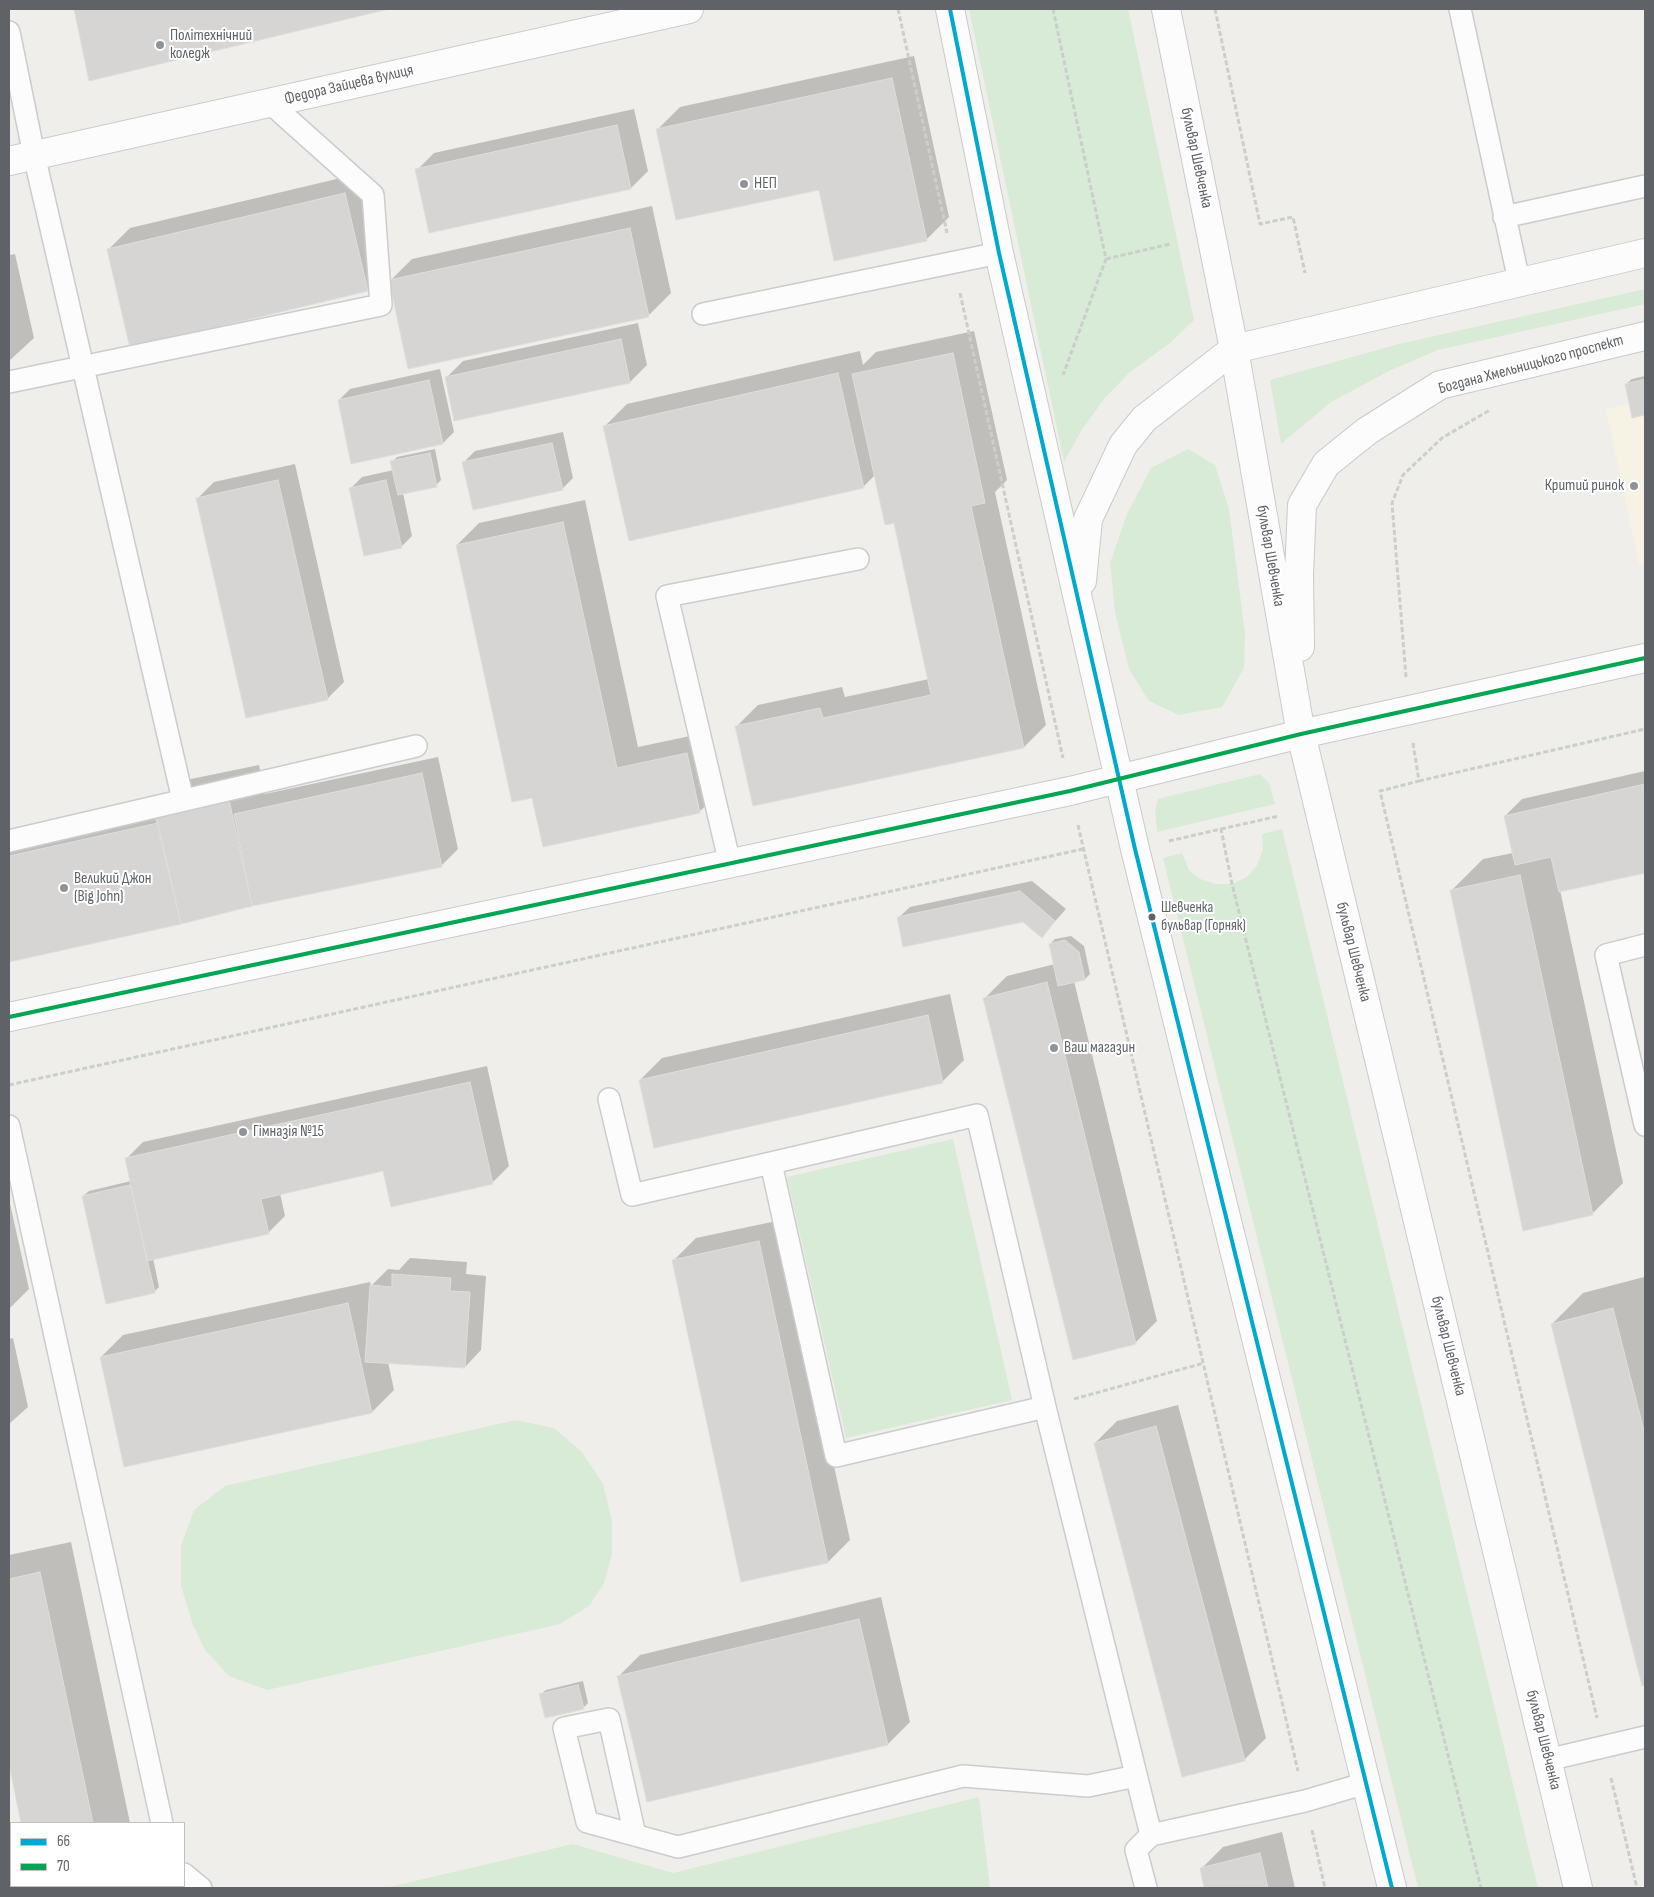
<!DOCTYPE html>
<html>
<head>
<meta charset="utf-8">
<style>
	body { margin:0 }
	#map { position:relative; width:1654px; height:1897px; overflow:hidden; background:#efeeea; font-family:"Sofia Sans Condensed",sans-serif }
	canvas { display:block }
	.frame { position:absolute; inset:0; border:10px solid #5f6368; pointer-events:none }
	.legend { position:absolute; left:10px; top:1822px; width:175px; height:65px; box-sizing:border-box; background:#fff; border:1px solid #bfc1c3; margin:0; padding:6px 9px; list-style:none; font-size:15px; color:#5f6368 }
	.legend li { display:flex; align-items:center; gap:10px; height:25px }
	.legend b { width:25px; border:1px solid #bfc1c3 }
</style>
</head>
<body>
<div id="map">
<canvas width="1654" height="1897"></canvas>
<div class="frame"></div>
<ul class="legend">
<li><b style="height:6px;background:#00a9ce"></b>66</li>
<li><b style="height:6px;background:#00a651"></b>70</li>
</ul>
</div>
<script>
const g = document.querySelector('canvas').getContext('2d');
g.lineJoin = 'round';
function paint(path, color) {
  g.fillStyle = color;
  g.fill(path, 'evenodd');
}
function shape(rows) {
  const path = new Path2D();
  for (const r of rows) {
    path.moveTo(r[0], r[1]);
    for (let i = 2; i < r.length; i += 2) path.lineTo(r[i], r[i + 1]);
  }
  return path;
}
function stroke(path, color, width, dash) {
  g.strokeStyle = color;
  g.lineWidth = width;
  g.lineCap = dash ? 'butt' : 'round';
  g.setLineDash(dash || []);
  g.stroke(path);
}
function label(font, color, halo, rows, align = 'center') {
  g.font = font + ' "Sofia Sans Condensed",sans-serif';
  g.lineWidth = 4;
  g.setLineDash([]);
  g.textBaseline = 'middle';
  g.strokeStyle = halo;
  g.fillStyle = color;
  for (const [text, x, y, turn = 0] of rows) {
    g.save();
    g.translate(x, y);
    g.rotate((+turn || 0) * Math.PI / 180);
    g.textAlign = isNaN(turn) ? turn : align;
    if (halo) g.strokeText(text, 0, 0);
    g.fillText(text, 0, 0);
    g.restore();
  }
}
paint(shape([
	[1645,400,1645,562,1639,564,1606,409]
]), '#f7f3e4');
paint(shape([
	[969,9,1128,9,1194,320,1170,343,1130,372,1104,399,1081,431,1064,462],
	[1645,289,1645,304,1438,350,1391,370,1331,402,1281,444,1270,380,1399,344],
	[1188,449,1215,465,1229,509,1245,634,1244,668,1222,707,1179,715,1149,701,1129,669,1115,612,1110,563,1127,514,1151,468],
	[1260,774,1269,783,1275,804,1157,832,1155,810,1158,799],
	[1282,829,1538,1888,1418,1888,1163,858,1182,853,1189,870,1200,879,1215,884,1232,884,1247,877,1257,865,1263,849,1262,834],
	[953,1139,1012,1400,846,1438,787,1177],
	[516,1420,554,1428,582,1452,603,1484,612,1521,612,1554,604,1583,589,1606,560,1624,267,1690,229,1676,205,1650,193,1625,181,1586,181,1546,194,1510,225,1486],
	[979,1797,990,1888,385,1888,573,1844,673,1873]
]), '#d8ebd6');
paint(shape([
	[76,9,384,9,90,79],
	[914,56,949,217,927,239,835,259,820,188,658,129,680,107],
	[634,109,648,171,631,188,430,231,417,170,434,153],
	[366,172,390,268,367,290,108,250,130,228],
	[652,206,671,293,649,315,409,368,390,281,412,259],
	[15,254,34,338,9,361,9,255],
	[638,323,647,365,630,382,455,420,446,378,463,361],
	[974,331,1007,480,995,492,1046,725,1024,747,736,727,758,705,842,687,845,697,929,679,895,522,875,475,863,487,605,426,627,404,860,351,863,365,876,352],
	[440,369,454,432,443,443,352,462,339,400,350,389],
	[1645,376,1645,414,1633,417,1626,384,1632,379],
	[563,432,573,478,562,489,464,462,475,451],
	[435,449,441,480,436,485,403,493,412,536,401,547,351,488,362,477,394,470,392,462,397,457],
	[295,464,344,682,328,698,197,499,214,482],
	[585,500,638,747,709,732,722,790,699,812,533,797,457,545,479,523],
	[438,757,458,849,441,866,252,905,9,961,9,833,169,797,186,780,259,765,265,794],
	[1645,771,1645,871,1560,890,1623,1183,1592,1214,1452,890,1483,859,1513,853,1505,816,1522,799],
	[1032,881,1066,909,1042,936,1023,920,898,918,910,907],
	[1071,936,1084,946,1090,974,1085,979,1074,981,1157,1321,1135,1343,985,998,1007,976,1055,964,1050,944,1055,939],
	[950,994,964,1060,942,1082,640,1080,662,1058],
	[487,1066,509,1166,492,1183,384,1170,280,1193,285,1216,268,1233,153,1258,159,1287,154,1292,83,1196,89,1191,131,1181,126,1159,143,1142],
	[9,1199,29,1289,9,1309],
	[781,1220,850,1540,828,1562,742,1580,674,1260,696,1238],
	[410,1258,467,1262,466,1274,486,1276,481,1350,465,1367,388,1362,394,1390,372,1412,101,1357,123,1335,370,1282,371,1286,388,1269,399,1270],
	[1644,1277,1645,1684,1643,1684,1552,1324,1583,1293],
	[13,1338,28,1407,9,1424,9,1339],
	[1178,1405,1266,1738,1244,1760,1095,1443,1117,1421],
	[71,1542,130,1823,23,1823,9,1758,9,1555],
	[881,1597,910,1722,888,1744,618,1677,640,1655],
	[583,1681,588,1703,583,1708,540,1695,546,1690],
	[1282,1832,1295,1888,1206,1888,1201,1869,1223,1847],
	[36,1886,144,1886,144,1888,36,1888]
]), '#0003');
const building = shape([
	[74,9,389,9,89,81,74,9],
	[892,78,927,241,834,261,819,190,676,220,656,129,892,78],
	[617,125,631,189,429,233,415,169,617,125],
	[345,193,368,291,130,348,107,249,345,193],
	[630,228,649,317,408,369,389,280,630,228],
	[621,339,630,383,454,421,445,377,621,339],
	[953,353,985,503,971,506,1024,748,753,806,735,726,820,708,823,718,931,695,894,523,885,525,852,374,953,353],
	[838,373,864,488,629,541,603,426,838,373],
	[1645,379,1645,415,1632,418,1625,384,1645,379],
	[429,380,443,444,351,464,338,400,429,380],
	[552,443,563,490,473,510,462,462,552,443],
	[430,453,437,487,398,495,390,461,430,453],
	[278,480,328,700,246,718,196,498,278,480],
	[386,480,402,548,364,556,349,488,386,480],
	[563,522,617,768,687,753,700,813,543,847,532,798,512,802,456,545,563,522],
	[422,773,442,867,252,906,234,814,422,773],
	[1645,784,1645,873,1559,892,1551,857,1515,865,1504,816,1645,784],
	[228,795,252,906,181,924,154,811,228,795],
	[158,823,181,924,9,962,9,856,158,823],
	[1520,875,1593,1215,1523,1231,1450,890,1520,875],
	[1020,891,1055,921,1042,938,1023,922,903,947,897,917,1020,891],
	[1065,940,1079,952,1085,980,1058,986,1049,944,1065,940],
	[1047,982,1136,1344,1073,1360,983,998,1047,982],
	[928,1015,943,1083,654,1148,639,1080,928,1015],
	[470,1082,493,1184,391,1207,383,1171,261,1199,269,1234,147,1261,125,1158,470,1082],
	[130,1185,155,1293,106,1304,82,1196,130,1185],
	[759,1241,828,1563,741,1582,672,1260,759,1241],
	[392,1274,451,1278,450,1291,470,1292,465,1368,365,1362,370,1285,392,1287,392,1274],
	[348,1303,372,1413,124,1467,100,1357,348,1303],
	[1613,1308,1645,1435,1645,1685,1642,1686,1551,1324,1613,1308],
	[1156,1426,1245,1761,1182,1777,1094,1443,1156,1426],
	[40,1572,93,1823,21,1823,9,1764,9,1579,40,1572],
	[859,1619,888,1745,647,1802,617,1676,859,1619],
	[578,1685,584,1709,545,1718,539,1694,578,1685],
	[1260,1853,1268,1888,1204,1888,1200,1868,1260,1853],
	[35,1886,107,1886,107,1888,35,1888,35,1886]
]);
paint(building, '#d6d5d3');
stroke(building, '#deddd9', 1);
const lane = shape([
	[1460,9,1519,281],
	[9,32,34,155,183,800],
	[1504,217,1645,186],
	[703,314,999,253],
	[9,382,381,305,373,195,269,102],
	[9,841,416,746],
	[730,864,667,596,858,559],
	[1645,945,1606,955,1645,1125],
	[609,1099,632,1195,771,1163,836,1456,1045,1407],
	[9,1126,162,1823],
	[771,1163,977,1115,1045,1407,1151,1835],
	[1547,1760,1645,1737],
	[635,1835,609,1719,564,1728,587,1822,678,1847,963,1776,1088,1786,1136,1776],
	[184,1874,201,1888],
	[1146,1888,1136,1850,1151,1835,1305,1801,1366,1783]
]);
const street = shape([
	[9,161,689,9]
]);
const secondary = shape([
	[950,9,999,253,1135,849,1392,1888],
	[1166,9,1234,349,1301,734,1578,1888],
	[1082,581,1088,519,1123,445,1144,419,1234,349,1645,253],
	[1300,647,1299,575,1302,505,1326,464,1367,431,1440,385,1645,336],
	[9,1017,1070,791,1301,734,1645,658]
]);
stroke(lane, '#cbcccc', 24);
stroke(street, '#cbcccc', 30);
stroke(secondary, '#cacacb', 30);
stroke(shape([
	[898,9,947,233],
	[1053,9,1106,259,1063,375],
	[1215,9,1260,224,1293,217,1305,273],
	[1106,259,1170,244],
	[960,293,1063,758],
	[1406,677,1392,503,1403,475,1442,438,1490,410],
	[1413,743,1419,781,1380,791,1597,1718],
	[1419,781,1645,729],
	[1078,825,1298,1771],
	[1221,829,1279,816],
	[1169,841,1221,829,1232,884,1481,1888],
	[9,1085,1083,849],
	[1074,1399,1204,1363],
	[1611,1778,1637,1888],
	[1312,1830,1325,1888]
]), '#cacfcc', 3, [5, 2.5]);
stroke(lane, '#fdfcfc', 21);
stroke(street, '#fdfcfc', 28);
stroke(secondary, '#fdfcfc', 28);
stroke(shape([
	[950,9,999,253,1135,849,1392,1888]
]), '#00a9ce', 4);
stroke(shape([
	[9,1017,1070,791,1301,734,1645,658]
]), '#00a651', 4);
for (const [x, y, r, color] of [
	[160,45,5,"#919496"],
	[744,184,5,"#919496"],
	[1634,486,5,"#919496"],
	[64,888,5,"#919496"],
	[1152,917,4.5,"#5f6368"],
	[1054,1048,5,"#919496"],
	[243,1132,5,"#919496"]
]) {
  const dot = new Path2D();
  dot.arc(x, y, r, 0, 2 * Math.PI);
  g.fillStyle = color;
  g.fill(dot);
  stroke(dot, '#fff', 2);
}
label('15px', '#5f6368', '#fff', [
	["Шевченка",1161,908],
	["бульвар (Горняк)",1161,926]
], 'left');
label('16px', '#5f6368', '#fff', [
	["Політехнічний",170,36],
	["коледж",170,54],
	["НЕП",754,184],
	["Критий ринок",1624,486,"right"],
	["Великий Джон",74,879],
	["(Big John)",74,897],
	["Ваш магазин",1064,1048],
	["Гімназія №15",253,1132]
], 'left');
label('16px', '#5f6368', '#fff', [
	["Федора Зайцева вулиця",349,85,-13],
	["бульвар Шевченка",1196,158,78],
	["Богдана Хмельницького проспект",1531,365,-15],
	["бульвар Шевченка",1270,556,80],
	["бульвар Шевченка",1353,952,76],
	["бульвар Шевченка",1448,1346,76],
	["бульвар Шевченка",1543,1740,76]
]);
</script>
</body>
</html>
